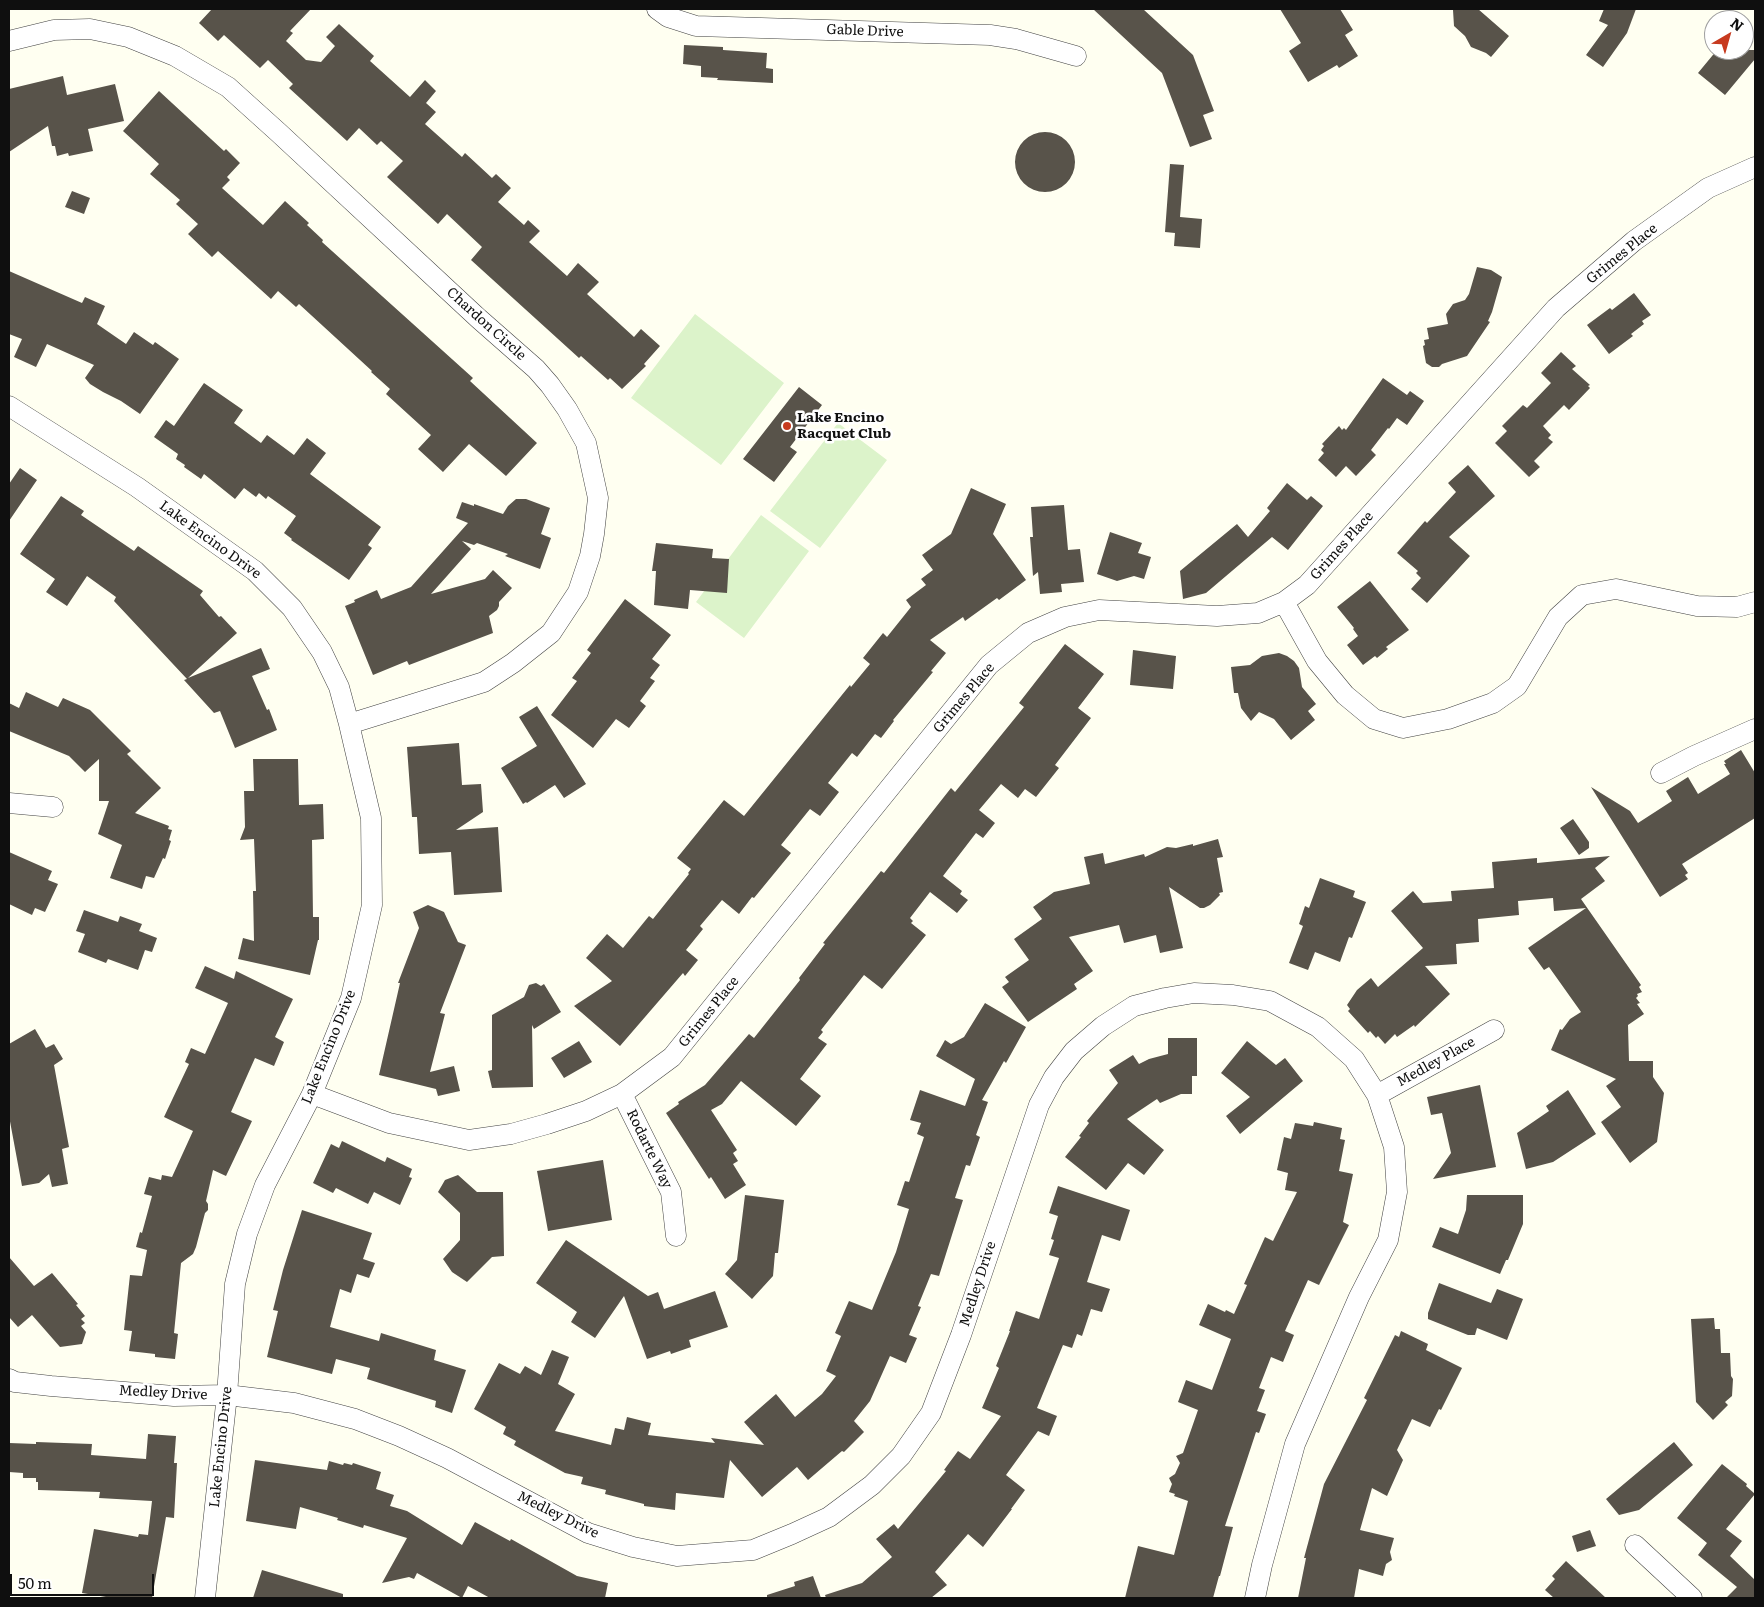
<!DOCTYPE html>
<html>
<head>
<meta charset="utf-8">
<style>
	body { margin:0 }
	#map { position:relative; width:1764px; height:1607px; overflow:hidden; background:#fffff1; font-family:Literata,serif }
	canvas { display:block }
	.frame { position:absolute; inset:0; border:10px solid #0f0f0f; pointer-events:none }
	.north { position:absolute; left:1704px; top:10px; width:50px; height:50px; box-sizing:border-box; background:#fff; border:1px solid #9f9f9f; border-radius:50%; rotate:38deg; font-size:14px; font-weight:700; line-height:20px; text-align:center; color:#0f0f0f }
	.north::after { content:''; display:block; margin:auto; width:18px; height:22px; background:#c73a1f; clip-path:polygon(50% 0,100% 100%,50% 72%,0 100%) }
	.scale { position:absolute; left:10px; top:1574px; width:144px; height:22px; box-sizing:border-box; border:2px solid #0f0f0f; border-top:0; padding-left:6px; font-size:15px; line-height:18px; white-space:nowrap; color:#0f0f0f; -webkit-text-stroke:4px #fff; paint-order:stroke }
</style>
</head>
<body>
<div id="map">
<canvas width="1764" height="1607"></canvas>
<div class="frame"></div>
<div class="north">N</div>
<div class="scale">50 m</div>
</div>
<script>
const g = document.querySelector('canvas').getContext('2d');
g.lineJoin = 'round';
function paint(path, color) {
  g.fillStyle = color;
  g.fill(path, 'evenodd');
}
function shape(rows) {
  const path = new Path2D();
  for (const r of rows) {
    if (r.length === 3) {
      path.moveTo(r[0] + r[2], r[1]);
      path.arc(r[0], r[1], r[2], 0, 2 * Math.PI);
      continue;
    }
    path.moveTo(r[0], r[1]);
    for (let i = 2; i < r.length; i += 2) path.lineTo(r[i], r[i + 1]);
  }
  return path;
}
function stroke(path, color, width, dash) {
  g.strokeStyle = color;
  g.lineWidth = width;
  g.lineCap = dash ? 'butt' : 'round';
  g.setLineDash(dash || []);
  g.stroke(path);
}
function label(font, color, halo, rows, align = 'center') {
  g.font = font + ' Literata,serif';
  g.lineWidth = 5;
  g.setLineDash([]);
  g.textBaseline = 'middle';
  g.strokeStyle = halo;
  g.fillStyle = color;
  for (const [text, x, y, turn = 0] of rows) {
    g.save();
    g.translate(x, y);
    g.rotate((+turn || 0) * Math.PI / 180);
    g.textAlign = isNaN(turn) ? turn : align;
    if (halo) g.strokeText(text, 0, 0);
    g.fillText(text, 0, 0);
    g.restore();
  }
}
paint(shape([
	[695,314,784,383,721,465,631,398],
	[838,423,887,460,820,548,770,511],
	[761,515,809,551,744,638,696,602]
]), '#dcf3ca');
paint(shape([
	[212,9,311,9,290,31,293,33,286,41,306,60,321,62,335,46,326,37,339,24,374,56,370,61,410,97,425,80,436,91,426,103,436,112,425,124,462,157,465,153,492,178,496,174,511,188,498,202,524,225,528,220,540,231,529,242,567,276,578,263,599,282,587,294,634,337,641,329,660,346,644,364,646,366,622,389,610,378,608,380,581,356,579,358,471,260,482,247,447,214,438,224,387,177,403,161,381,141,377,145,359,128,347,141,289,88,293,84,268,60,260,68,224,35,218,41,199,23],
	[1093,9,1143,9,1193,55,1214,111,1203,115,1212,139,1190,147,1162,73],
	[1280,9,1340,9,1353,30,1345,35,1358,56,1339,68,1337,65,1308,82,1289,51,1301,43],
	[1456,9,1478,9,1509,36,1491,57,1486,53,1471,47,1465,36,1454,26,1453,10,1456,10],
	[1604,9,1636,9,1627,33,1603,67,1586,55,1608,25,1599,21],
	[684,45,723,47,723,50,767,53,766,68,773,69,773,83,717,80,718,78,701,77,701,66,683,64],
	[1717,50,1755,50,1755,59,1725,95,1698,73],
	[63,76,67,95,115,84,124,121,88,129,93,151,69,156,68,153,57,156,55,146,52,146,48,126,9,152,9,89],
	[159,91,224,151,226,149,240,163,227,177,230,180,222,188,263,225,285,201,309,223,307,225,323,240,322,242,473,378,470,381,537,443,506,476,469,444,443,472,418,449,431,435,386,394,390,389,371,372,372,371,299,304,296,307,278,291,271,299,218,251,212,257,188,234,198,224,176,204,180,200,150,174,159,164,123,131],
	[1045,162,30],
	[1170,164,1184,165,1180,217,1202,219,1200,248,1174,246,1175,233,1165,232],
	[72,191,90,198,84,214,65,207],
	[1477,267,1491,270,1502,277,1492,312,1488,321,1490,322,1467,356,1442,364,1439,367,1432,367,1426,363,1423,346,1425,345,1424,340,1429,339,1427,328,1448,324,1446,314,1453,304,1465,300,1469,294],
	[9,271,82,303,85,297,105,306,97,324,126,344,134,332,153,345,155,342,179,359,140,414,121,401,103,392,90,384,85,378,94,365,47,344,36,367,14,357,22,339,9,334],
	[1634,293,1651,315,1642,321,1644,324,1631,334,1633,336,1609,354,1587,325,1610,308,1612,310],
	[1561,352,1576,366,1572,369,1590,385,1588,386,1590,388,1569,410,1564,405,1543,426,1551,435,1548,438,1553,442,1534,461,1540,467,1529,477,1495,443,1507,431,1502,426,1523,405,1527,408,1551,383,1541,373],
	[1383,378,1407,395,1410,391,1424,401,1407,425,1397,418,1389,429,1388,428,1371,450,1376,455,1356,476,1346,466,1336,477,1318,460,1324,453,1321,450,1324,446,1322,444,1339,426,1342,430,1344,428,1346,430],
	[204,383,243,410,234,423,261,443,267,435,294,455,307,438,326,453,310,474,381,527,368,545,372,548,349,580,291,540,292,539,284,533,296,516,268,496,266,499,259,493,256,497,244,488,235,499,204,474,201,479,184,467,185,465,176,459,178,454,154,437,166,420,174,426],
	[799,387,822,405,790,447,797,452,774,482,743,459],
	[1468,465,1495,496,1449,537,1470,556,1427,603,1411,589,1421,578,1416,573,1418,571,1397,553,1425,521,1427,523,1456,492,1448,483],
	[20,468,37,480,9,521,9,484],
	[1287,483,1307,500,1311,496,1323,506,1288,550,1272,537,1206,593,1183,599,1180,571,1237,524,1248,537,1270,511,1267,508],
	[971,488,1006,504,993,534,1026,580,999,600,997,598,965,621,963,617,930,640,946,653,931,671,933,672,893,720,894,721,881,738,875,734,857,757,852,753,828,783,839,792,820,816,810,809,781,845,791,853,754,898,752,897,739,914,722,900,700,926,703,929,686,950,698,960,685,976,683,973,620,1046,574,1006,612,981,586,958,607,934,623,948,649,916,653,919,689,874,688,873,691,869,677,858,724,800,744,816,850,685,851,687,870,664,863,658,883,633,887,637,911,607,906,600,926,585,921,579,933,570,922,555,951,534],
	[61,496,84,511,81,515,134,551,138,546,203,591,200,595,219,617,221,616,237,633,188,678,261,648,270,669,252,676,267,710,269,709,277,730,235,748,220,711,214,713,184,680,187,679,114,601,116,597,87,576,67,606,46,592,55,579,20,554],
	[516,499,526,499,550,508,541,534,551,538,540,569,505,556,508,554,477,543,474,545,462,541,471,549,431,594,485,579,493,570,512,588,499,602,499,606,497,610,489,616,493,633,409,665,407,661,373,675,345,606,355,602,354,600,377,590,381,599,411,587,468,523,456,518,462,502,474,506,474,504,503,514,508,506],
	[1064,505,1068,550,1080,549,1084,582,1061,584,1062,592,1040,594,1038,572,1033,576,1030,537,1033,537,1031,507],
	[1110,532,1142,543,1138,553,1151,557,1144,579,1134,576,1117,581,1097,574],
	[656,543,713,549,712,558,729,559,727,593,690,590,688,609,654,605,656,571,652,571],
	[1370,581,1409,630,1386,647,1388,649,1377,658,1375,656,1363,665,1347,645,1358,636,1353,629,1354,628,1337,607],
	[625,599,671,635,652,659,660,665,650,678,655,681,640,701,646,706,629,728,616,719,593,748,551,715,577,681,572,678,591,653,587,650],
	[1065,644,1104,674,1078,708,1091,718,1055,765,1059,768,1036,797,1025,789,1018,798,1001,784,979,810,995,823,983,838,976,833,943,876,962,891,960,894,968,900,957,913,930,892,910,918,913,921,911,923,926,935,882,989,864,975,821,1030,823,1032,818,1038,827,1044,800,1079,821,1096,796,1126,741,1081,722,1104,711,1110,737,1150,733,1153,738,1161,733,1164,746,1185,725,1199,711,1177,709,1179,666,1113,679,1104,678,1102,705,1085,749,1034,754,1038,800,980,799,978,825,944,823,943,881,871,884,873,951,788,955,792,1024,707,1019,703],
	[1133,650,1176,656,1173,689,1130,685],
	[1279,653,1287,656,1294,661,1299,668,1302,687,1316,704,1308,711,1315,720,1291,740,1274,719,1259,712,1251,721,1241,708,1238,693,1234,693,1231,667,1250,665,1262,656],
	[26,692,58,707,63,698,90,710,131,751,127,754,161,788,135,813,169,826,168,829,172,830,169,840,171,841,165,859,163,858,154,878,146,876,142,889,110,878,122,845,98,834,109,801,99,801,99,759,85,772,69,756,9,731,9,703,19,708],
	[537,706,586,784,564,798,555,785,527,803,526,802,523,804,501,768,537,746,519,717],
	[459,743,462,785,481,784,483,812,456,830,498,827,502,892,454,895,451,852,419,854,417,817,412,817,407,747],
	[1741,750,1755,773,1755,818,1682,864,1688,873,1685,875,1688,879,1660,897,1591,787,1630,811,1638,823,1672,801,1666,791,1688,777,1698,794,1730,774,1724,764,1726,764,1724,761],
	[253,759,298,759,299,805,323,804,324,839,312,840,313,917,319,917,319,940,318,940,310,975,238,959,243,938,254,941,253,891,256,891,254,839,240,840,245,827,244,791,254,791],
	[1573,819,1589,842,1589,848,1579,855,1560,828],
	[1218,839,1223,857,1217,858,1223,892,1219,893,1220,895,1210,905,1204,908,1200,908,1169,887,1183,948,1160,953,1156,935,1124,943,1119,925,1069,937,1093,971,1074,984,1077,989,1028,1022,1002,987,1009,982,1005,977,1029,960,1014,939,1042,919,1033,907,1054,892,1090,884,1084,857,1103,853,1105,864,1144,854,1145,857,1167,847,1176,848,1193,844,1193,846],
	[9,852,52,871,48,880,58,884,45,912,35,908,32,915,9,904],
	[1610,856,1595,868,1605,881,1581,899,1641,985,1639,987,1642,992,1637,994,1638,996,1636,998,1640,1003,1637,1004,1644,1014,1628,1025,1629,1061,1653,1061,1653,1077,1664,1093,1657,1142,1630,1163,1601,1122,1621,1107,1606,1086,1616,1079,1551,1050,1560,1029,1562,1030,1570,1019,1581,1012,1549,967,1544,970,1528,948,1586,908,1554,911,1553,898,1518,901,1519,915,1478,919,1479,942,1456,944,1457,964,1425,966,1450,994,1415,1027,1414,1025,1397,1037,1395,1034,1385,1044,1378,1036,1376,1038,1370,1031,1368,1033,1348,1011,1350,1009,1347,1005,1357,990,1371,978,1378,987,1423,948,1391,911,1413,891,1423,903,1452,901,1451,891,1494,888,1492,862,1537,858,1537,863],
	[1320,878,1355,891,1353,897,1366,902,1352,938,1349,937,1340,962,1315,952,1308,970,1289,963,1303,926,1299,924,1305,906,1309,908],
	[428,905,444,912,458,942,466,945,440,1013,445,1014,430,1072,454,1066,460,1091,438,1096,436,1089,379,1075,400,983,398,983,419,928,413,912],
	[84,910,118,922,120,916,142,924,139,931,157,938,152,952,145,950,138,970,108,959,106,963,78,952,85,934,76,931],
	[205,966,234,979,236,971,293,999,275,1037,284,1042,274,1066,255,1058,231,1112,252,1121,226,1176,213,1170,206,1201,208,1204,208,1210,205,1213,196,1247,193,1254,181,1263,174,1333,178,1334,175,1359,155,1357,155,1354,129,1351,132,1331,124,1330,130,1275,142,1276,147,1250,136,1247,140,1232,142,1233,152,1196,144,1194,149,1177,161,1180,162,1175,172,1177,193,1131,164,1117,189,1064,185,1062,191,1048,205,1054,228,1003,195,988],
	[536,983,541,986,544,984,561,1012,534,1029,532,1025,533,1087,492,1088,488,1071,492,1070,492,1015,524,997,529,985],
	[985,1003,1026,1027,1006,1063,1004,1061,982,1100,988,1102,976,1135,980,1137,970,1166,966,1165,955,1198,963,1200,939,1276,931,1274,918,1306,921,1307,909,1335,917,1338,906,1363,890,1356,870,1401,854,1421,864,1432,844,1452,842,1451,808,1480,797,1467,762,1497,730,1460,724,1498,676,1493,675,1510,644,1506,644,1504,605,1494,606,1490,581,1484,583,1477,565,1473,514,1445,516,1441,503,1434,506,1427,474,1409,499,1363,520,1374,525,1366,541,1375,552,1350,569,1357,558,1384,575,1394,555,1431,611,1445,615,1428,624,1430,627,1417,651,1423,648,1435,715,1443,711,1438,764,1445,744,1422,776,1394,795,1417,822,1394,836,1376,826,1371,841,1336,835,1333,849,1301,872,1310,896,1252,909,1209,897,1205,905,1181,909,1182,924,1137,917,1134,921,1123,910,1120,920,1090,965,1106,975,1079,936,1056,945,1040,951,1044,964,1037],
	[35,1029,46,1048,54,1044,63,1059,54,1065,69,1147,62,1149,68,1184,52,1187,49,1174,39,1183,22,1186,9,1116,9,1044],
	[1168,1038,1197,1038,1197,1076,1192,1076,1192,1094,1181,1094,1160,1103,1157,1099,1127,1119,1164,1150,1144,1175,1128,1163,1106,1190,1065,1157,1081,1137,1079,1136,1089,1123,1087,1121,1118,1083,1109,1070,1133,1055,1139,1064,1149,1059,1168,1054],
	[579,1041,592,1062,564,1078,551,1058],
	[1247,1041,1276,1065,1285,1058,1303,1081,1240,1134,1226,1116,1250,1097,1221,1073],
	[1480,1085,1496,1167,1433,1179,1451,1153,1442,1113,1431,1115,1427,1097],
	[1568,1090,1596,1134,1553,1162,1526,1169,1517,1133,1549,1111,1546,1106],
	[1314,1122,1342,1128,1340,1139,1345,1140,1339,1171,1353,1174,1343,1222,1349,1225,1319,1285,1308,1280,1285,1331,1294,1335,1283,1362,1271,1357,1259,1388,1265,1390,1257,1411,1266,1414,1259,1433,1256,1432,1225,1526,1233,1527,1220,1576,1219,1576,1213,1598,1125,1598,1138,1546,1174,1555,1188,1501,1174,1496,1175,1494,1169,1492,1172,1484,1169,1478,1175,1474,1180,1463,1176,1456,1183,1453,1198,1410,1178,1402,1186,1380,1212,1390,1231,1339,1199,1325,1208,1304,1225,1312,1226,1310,1234,1314,1247,1285,1244,1284,1265,1237,1273,1241,1297,1192,1285,1190,1288,1173,1277,1170,1284,1137,1291,1139,1295,1123,1313,1126],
	[342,1141,385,1162,387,1157,412,1169,409,1177,412,1178,400,1205,374,1192,368,1204,336,1188,333,1193,313,1183,331,1144,339,1148],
	[603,1160,612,1220,548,1231,537,1171],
	[458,1175,477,1192,503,1192,504,1256,492,1257,467,1282,452,1272,443,1259,460,1240,460,1213,438,1192,445,1180],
	[1058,1186,1130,1210,1120,1241,1102,1235,1087,1282,1110,1289,1102,1312,1091,1309,1082,1336,1077,1334,1072,1348,1063,1345,1037,1408,1057,1416,1049,1436,1038,1431,1006,1475,1025,1490,1011,1509,1012,1509,983,1547,968,1534,935,1572,947,1585,931,1598,826,1598,825,1595,862,1583,892,1557,876,1539,894,1524,898,1529,946,1471,944,1470,958,1451,970,1459,1001,1416,982,1408,999,1368,996,1366,1010,1331,1009,1331,1016,1311,1039,1319,1059,1258,1049,1255,1054,1240,1051,1239,1058,1216,1049,1213],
	[745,1195,784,1200,778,1253,775,1253,773,1276,752,1299,725,1274,737,1260],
	[1467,1195,1523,1195,1523,1224,1508,1260,1506,1260,1500,1274,1432,1247,1440,1227,1458,1234,1466,1210],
	[302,1210,372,1233,363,1259,375,1263,369,1278,357,1274,351,1293,340,1289,330,1327,379,1341,381,1333,436,1350,434,1360,466,1370,452,1413,435,1407,436,1401,367,1379,370,1368,336,1359,332,1374,267,1357,278,1311,273,1310,283,1270],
	[566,1240,648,1296,658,1292,664,1309,715,1291,728,1327,689,1340,691,1347,671,1354,670,1351,647,1359,624,1296,595,1338,571,1322,577,1312,536,1283],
	[9,1257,34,1286,52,1273,78,1304,76,1305,85,1316,81,1319,85,1323,81,1326,86,1332,82,1344,60,1347,32,1315,18,1327,9,1317],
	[1439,1283,1491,1303,1497,1289,1523,1299,1507,1340,1477,1328,1475,1335,1468,1335,1428,1319,1428,1313],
	[1714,1318,1715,1329,1720,1329,1721,1353,1730,1353,1731,1376,1733,1379,1732,1396,1725,1402,1728,1405,1713,1420,1696,1402,1691,1319],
	[1401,1331,1428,1344,1426,1350,1462,1368,1441,1410,1439,1409,1430,1427,1412,1419,1397,1450,1403,1460,1387,1496,1372,1488,1360,1530,1394,1538,1390,1552,1392,1560,1386,1564,1383,1576,1359,1569,1354,1598,1298,1598,1306,1558,1304,1558,1324,1484,1367,1400,1364,1398,1395,1335,1399,1337],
	[148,1434,176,1436,174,1463,177,1463,174,1518,166,1517,152,1598,112,1598,82,1593,94,1529,138,1537,139,1534,148,1535,152,1501,99,1498,100,1492,38,1490,38,1482,36,1482,36,1478,23,1478,23,1473,9,1472,9,1443,36,1444,36,1442,92,1444,91,1455,146,1459],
	[1674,1442,1693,1465,1639,1510,1619,1515,1606,1499],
	[255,1460,327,1470,329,1461,343,1465,344,1463,352,1465,353,1463,381,1472,376,1489,394,1495,390,1506,407,1511,462,1545,475,1522,510,1541,511,1539,577,1576,608,1583,605,1598,490,1598,468,1586,462,1598,417,1573,414,1579,409,1577,382,1583,407,1538,364,1525,363,1528,337,1520,338,1518,300,1507,296,1529,246,1521],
	[1722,1464,1747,1484,1746,1486,1755,1494,1726,1529,1742,1541,1730,1556,1755,1580,1755,1598,1726,1598,1737,1587,1698,1555,1707,1543,1677,1518],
	[1590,1530,1596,1546,1577,1552,1572,1536],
	[1566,1561,1606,1598,1554,1598,1545,1590,1555,1579,1552,1576],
	[262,1570,343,1594,343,1598,253,1598],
	[813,1576,821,1598,767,1598,767,1595,795,1586,794,1582]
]), '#58534a');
const street = shape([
	[657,9,668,17,696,26,990,35,1016,39,1076,56],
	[9,41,54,30,90,29,128,37,175,56,228,87,279,133,478,318,536,369,550,385,567,409,586,443,598,498,594,534,590,556,578,592,551,633,513,663,484,682,349,724],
	[9,406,137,487,255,571,292,608,322,652,339,687,349,724,371,818,372,905,351,998,312,1094,265,1185,247,1234,235,1284,227,1395,205,1598],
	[1284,602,1317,661,1345,695,1374,719,1403,728,1448,719,1493,703,1517,686,1558,617,1582,595,1616,589,1697,606,1737,607,1755,602],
	[1661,773,1694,756,1755,729],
	[9,803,53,807],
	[312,1094,389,1123,469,1140,511,1134,547,1124,586,1111,622,1094,672,1057,989,665,1028,633,1065,617,1099,610,1217,616,1258,613,1284,602,1307,585,1556,308,1634,241,1708,188,1755,167],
	[622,1094,671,1192,676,1236],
	[1377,1095,1494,1030],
	[9,1379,15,1382,51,1386,174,1396,227,1395,294,1403,355,1419,399,1436,447,1458,588,1533,633,1547,677,1556,753,1550,792,1534,829,1517,872,1485,901,1456,931,1413,961,1335,1039,1105,1054,1077,1074,1051,1103,1026,1134,1006,1165,998,1194,993,1233,995,1270,1001,1318,1027,1354,1059,1377,1095,1394,1147,1397,1192,1388,1240,1359,1297,1295,1444,1262,1565,1255,1598],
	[1635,1545,1692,1598]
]);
stroke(street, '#424242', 21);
stroke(street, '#fff', 20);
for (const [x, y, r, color] of [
	[787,426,5,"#c73a1f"]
]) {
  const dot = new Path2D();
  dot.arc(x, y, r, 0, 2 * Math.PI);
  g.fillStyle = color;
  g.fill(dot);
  stroke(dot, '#fff', 2);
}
label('14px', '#0f0f0f', '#fff', [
	["Gable Drive",865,31,2],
	["Grimes Place",1622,254,-39],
	["Chardon Circle",486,324,42],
	["Lake Encino Drive",210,540,36],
	["Grimes Place",1342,546,-48],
	["Grimes Place",964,698,-50],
	["Grimes Place",709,1012,-51],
	["Lake Encino Drive",329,1047,-68],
	["Medley Place",1436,1062,-29],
	["Rodarte Way",649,1149,64],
	["Medley Drive",978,1284,-72],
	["Medley Drive",163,1393,3],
	["Lake Encino Drive",221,1447,-84],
	["Medley Drive",558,1515,26]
]);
label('bold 14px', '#0f0f0f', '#fff', [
	["Lake Encino",797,418],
	["Racquet Club",797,434]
], 'left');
</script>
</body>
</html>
